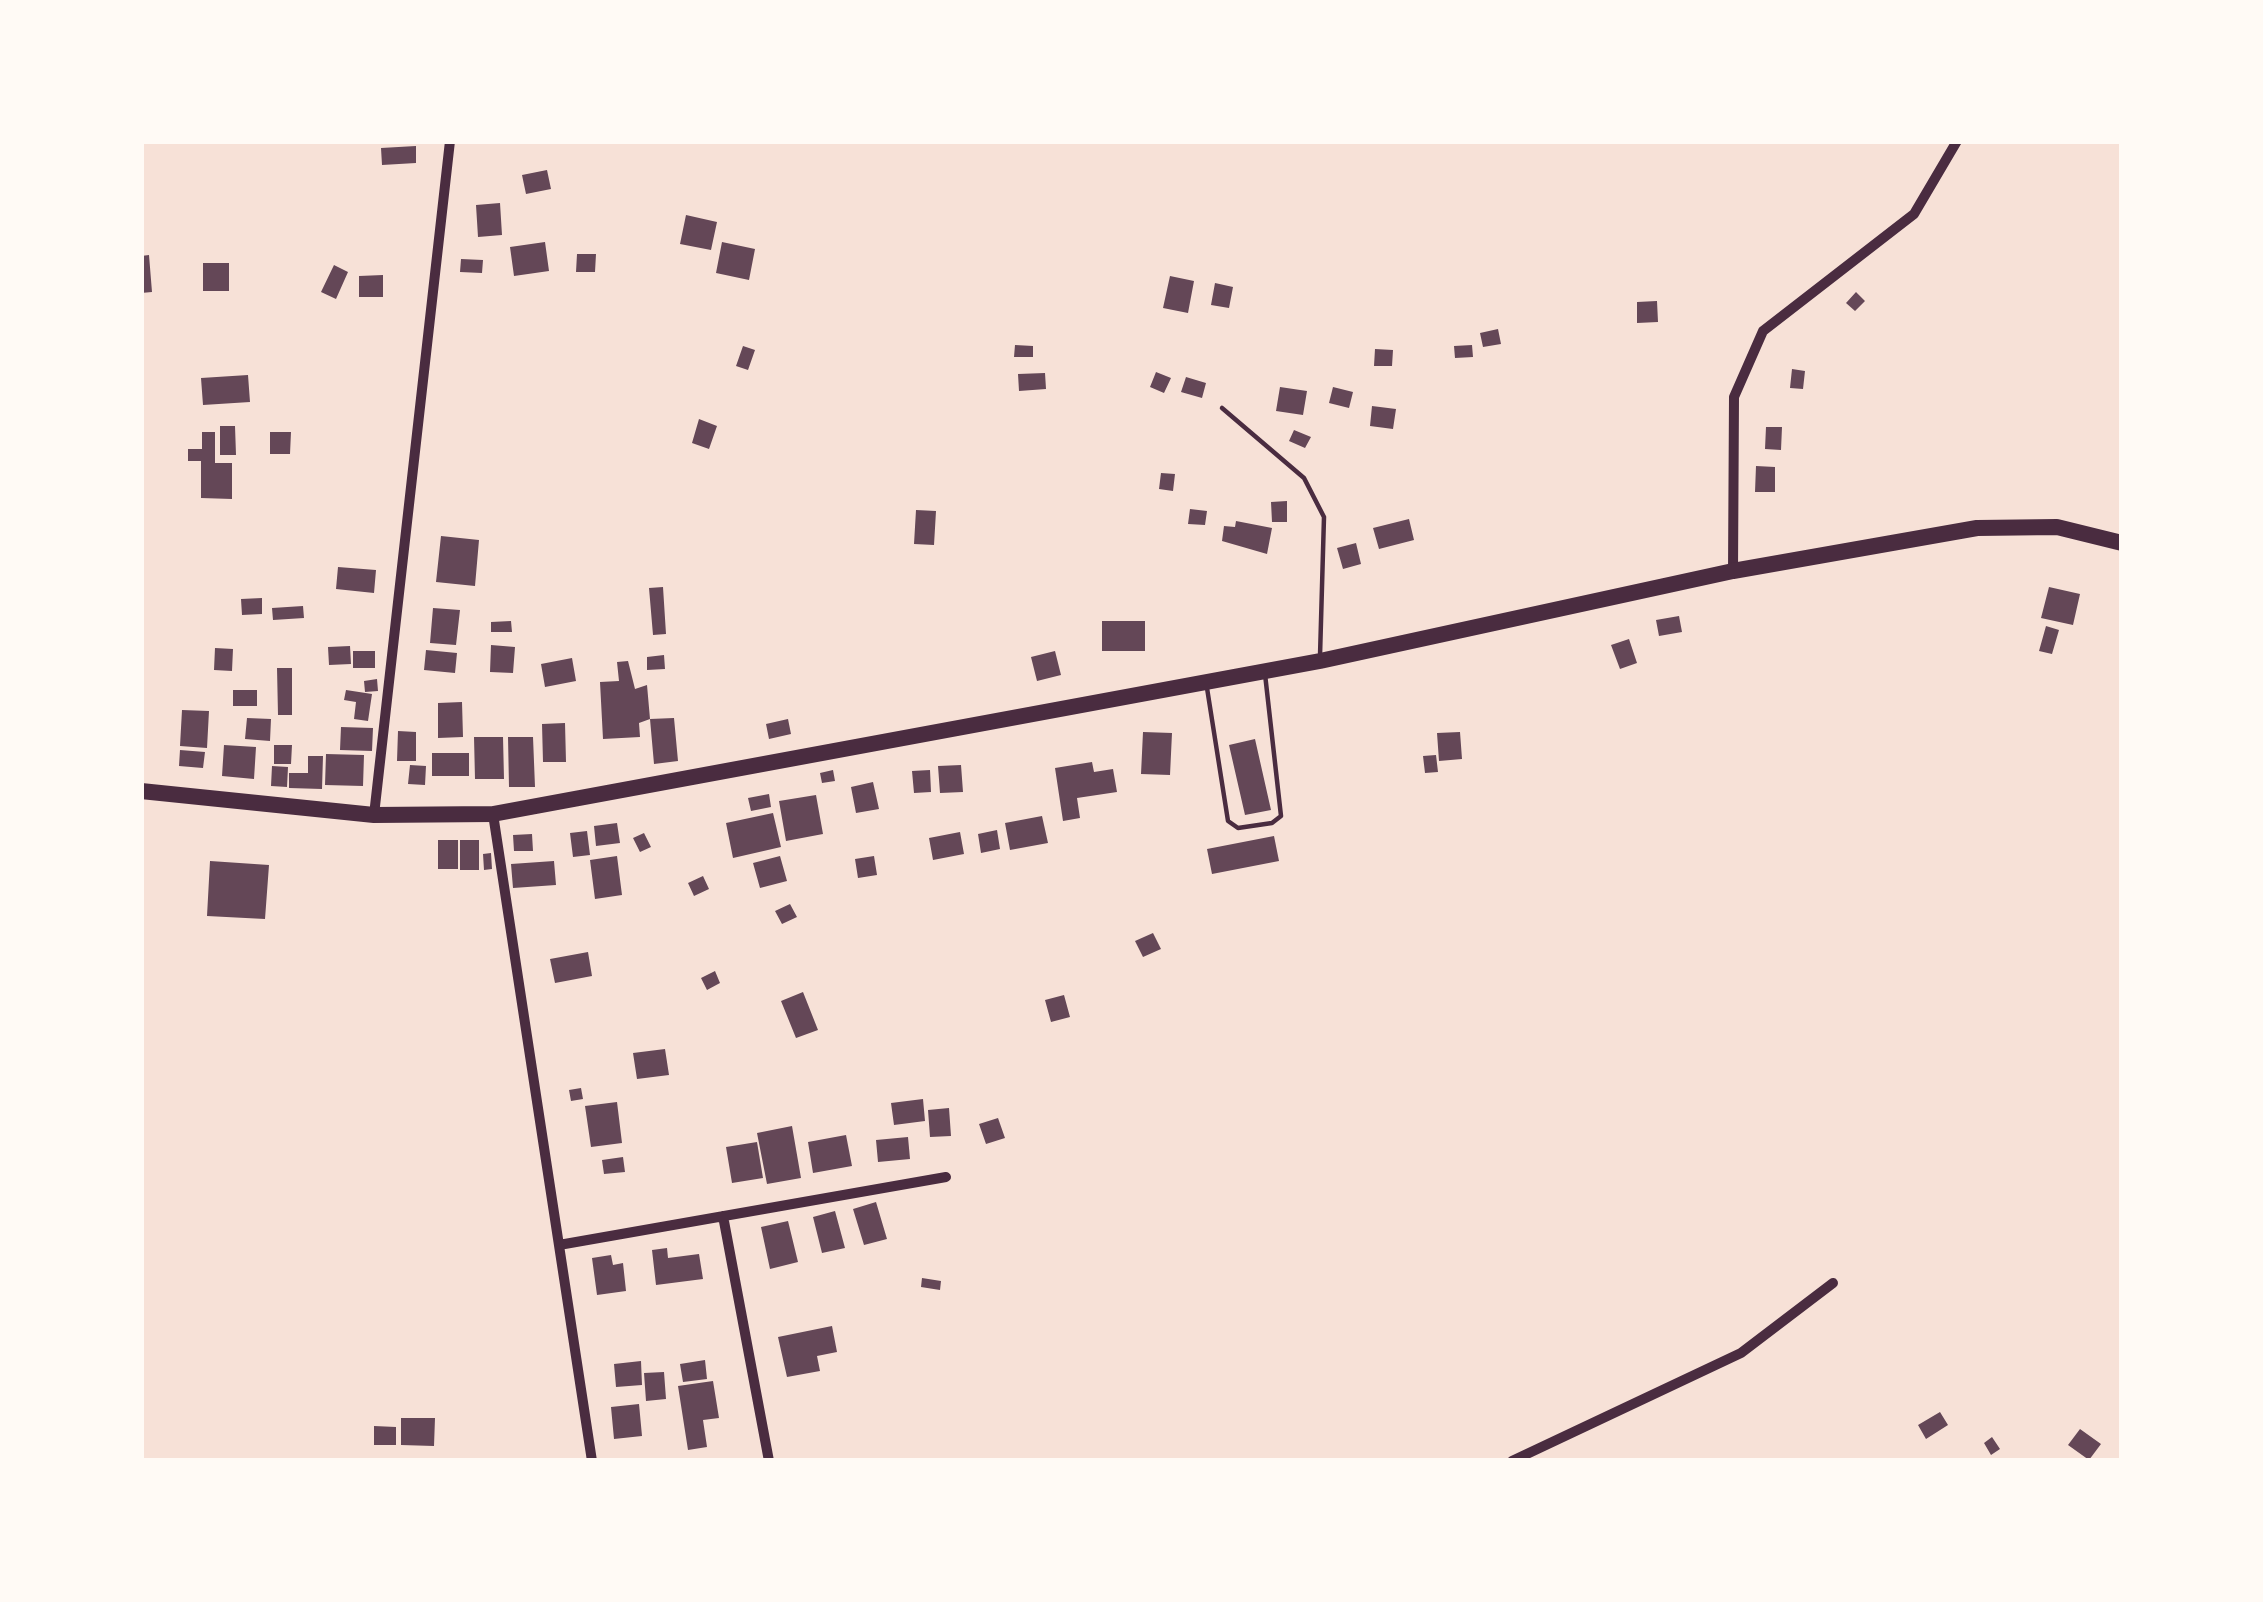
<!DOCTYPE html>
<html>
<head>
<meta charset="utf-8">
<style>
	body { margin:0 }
	#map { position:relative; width:2263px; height:1602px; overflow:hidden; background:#f7e1d7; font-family:"DejaVu Sans",sans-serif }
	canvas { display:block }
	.frame { position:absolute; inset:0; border:144px solid #fffaf5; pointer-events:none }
</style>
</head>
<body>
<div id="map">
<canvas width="2263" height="1602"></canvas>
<div class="frame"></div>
</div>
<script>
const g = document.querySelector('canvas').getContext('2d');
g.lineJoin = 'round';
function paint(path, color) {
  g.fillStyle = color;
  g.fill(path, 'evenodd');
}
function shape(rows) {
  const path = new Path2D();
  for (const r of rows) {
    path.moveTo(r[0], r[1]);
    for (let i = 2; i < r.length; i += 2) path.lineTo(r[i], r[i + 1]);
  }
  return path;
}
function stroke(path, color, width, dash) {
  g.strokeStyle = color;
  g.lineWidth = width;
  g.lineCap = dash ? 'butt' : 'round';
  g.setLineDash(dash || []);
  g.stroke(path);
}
paint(shape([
	[416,146,416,163,382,165,381,148],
	[547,170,551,189,526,194,522,175],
	[500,203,502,235,478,237,476,205],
	[686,215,717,222,711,250,680,244],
	[545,242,549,271,514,276,510,247],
	[722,242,755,249,749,280,716,273],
	[577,254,596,254,595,272,576,272],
	[149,255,152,292,141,293,141,256],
	[461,259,483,260,482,273,460,272],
	[203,263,229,263,229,291,203,291],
	[334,265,348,272,336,299,321,292],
	[383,275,383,297,359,297,359,276],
	[1170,276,1194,281,1188,313,1163,308],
	[1215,283,1233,287,1229,308,1211,305],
	[1856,292,1865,301,1855,311,1846,303],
	[1657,301,1658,322,1637,323,1637,302],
	[1498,329,1501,344,1483,347,1480,333],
	[1015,345,1033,346,1033,357,1014,357],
	[1472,345,1473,357,1455,358,1454,346],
	[743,346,755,350,748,370,736,366],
	[1375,349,1393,350,1392,366,1374,366],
	[1792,369,1805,371,1803,389,1790,388],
	[1156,372,1171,378,1164,393,1150,387],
	[1045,373,1046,389,1019,391,1018,374],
	[248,375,250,402,203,405,201,378],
	[1186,377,1206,383,1202,398,1181,392],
	[1280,387,1307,391,1303,415,1276,411],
	[1333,387,1353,392,1349,408,1329,403],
	[1372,406,1396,409,1393,429,1370,426],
	[699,419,717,426,709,449,692,443],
	[220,426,235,426,236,455,220,455],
	[1766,427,1782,427,1781,450,1765,449],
	[1294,430,1311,437,1305,448,1289,441],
	[202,432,215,432,215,463,232,463,232,499,201,498,201,461,188,461,188,449,202,449],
	[270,432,291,432,290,454,270,454],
	[1756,466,1775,467,1775,492,1755,492],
	[1161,473,1175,474,1173,491,1159,489],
	[1287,501,1287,522,1272,522,1271,502],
	[1190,509,1207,511,1205,525,1188,524],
	[916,510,936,511,934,545,914,544],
	[1409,519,1414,540,1379,549,1373,528],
	[1236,521,1272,528,1267,554,1222,541,1224,526,1235,527],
	[441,536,479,540,475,586,436,582],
	[1356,543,1361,564,1343,569,1337,548],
	[338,567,376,570,374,593,336,589],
	[663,587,666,634,653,635,649,588],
	[2049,587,2080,594,2073,625,2041,618],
	[262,598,262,614,242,615,241,599],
	[303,606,304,618,273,620,272,608],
	[433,608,460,610,456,645,430,643],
	[1679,616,1682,632,1659,636,1656,620],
	[511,621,512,632,491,632,491,622],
	[1102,621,1145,621,1145,651,1102,651],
	[2046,626,2059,630,2052,654,2039,651],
	[1629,639,1637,663,1620,669,1611,645],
	[491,645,515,647,513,673,490,672],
	[350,646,351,664,329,665,328,647],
	[215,648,233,649,232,671,214,670],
	[426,650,457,653,455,673,424,670],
	[353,651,375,651,375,668,353,668],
	[1055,651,1061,675,1037,681,1031,657],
	[664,655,665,669,647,670,647,657],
	[572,658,576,681,545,687,541,664],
	[628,661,635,689,647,685,650,719,639,723,640,737,603,739,600,682,619,681,617,662],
	[277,668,292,668,292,715,278,715],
	[377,679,378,691,365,692,364,681],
	[233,690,257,690,257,706,233,706],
	[346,690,372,694,368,721,354,719,356,702,344,700],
	[462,702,463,737,438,738,438,703],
	[182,710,209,711,207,748,180,746],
	[247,718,271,719,270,741,245,739],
	[674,718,678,761,654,764,650,719],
	[788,719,791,734,769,739,766,724],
	[565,723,566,762,543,762,542,724],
	[341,727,373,728,372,751,340,750],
	[398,731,416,732,416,761,397,761],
	[1143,732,1172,733,1170,775,1141,774],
	[1460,732,1462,759,1439,761,1437,733],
	[474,737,503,737,504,779,475,779],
	[508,737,533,737,535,787,509,787],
	[1255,739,1271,810,1245,815,1229,745],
	[224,745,256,747,254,779,222,776],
	[274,745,292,745,291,764,274,764],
	[180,750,205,752,203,768,179,766],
	[432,753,469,753,469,776,432,776],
	[326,754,364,755,363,786,325,785],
	[1436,755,1438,772,1425,773,1423,756],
	[308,756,323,756,322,789,289,788,289,773,308,773],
	[1092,762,1094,772,1113,769,1117,792,1077,798,1080,818,1063,821,1055,768],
	[410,765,426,766,425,785,408,784],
	[961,765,963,792,940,793,938,766],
	[272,766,288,767,287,787,271,786],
	[833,770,835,781,822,783,820,773],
	[930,770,931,792,914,793,912,771],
	[873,782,879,809,856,813,851,787],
	[769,794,771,807,751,811,748,798],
	[816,795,823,834,786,841,779,801],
	[773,813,781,847,733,858,726,823],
	[1042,816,1048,843,1010,850,1005,823],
	[617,823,620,843,596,846,594,826],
	[997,830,1000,849,981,853,978,834],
	[587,831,590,855,573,857,570,833],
	[960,832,964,854,933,860,929,838],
	[644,833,651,847,640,852,633,838],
	[532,834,533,851,514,851,513,835],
	[1274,836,1279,861,1212,874,1207,849],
	[438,840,458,840,458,869,438,869],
	[460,840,479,840,479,870,460,870],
	[491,853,492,869,484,870,483,854],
	[617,856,622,895,595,899,590,860],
	[780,856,787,881,760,888,753,863],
	[874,856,877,875,858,878,855,859],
	[210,861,269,865,265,919,207,916],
	[554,861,556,885,513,888,511,864],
	[703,876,709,889,694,896,688,883],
	[790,904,797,917,782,924,775,911],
	[1153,933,1161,949,1143,957,1135,941],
	[588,952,592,976,555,983,550,959],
	[715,971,720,983,707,990,701,978],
	[803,992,818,1030,796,1038,781,1001],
	[1064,995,1070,1017,1051,1022,1045,1000],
	[665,1049,669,1075,637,1079,633,1053],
	[581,1088,583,1099,571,1101,569,1090],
	[923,1099,925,1121,894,1125,891,1103],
	[617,1102,622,1143,591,1147,585,1106],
	[949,1108,951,1136,930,1137,928,1110],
	[998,1118,1005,1138,986,1144,979,1124],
	[792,1126,801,1178,767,1184,757,1133],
	[846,1135,852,1166,813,1173,808,1142],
	[908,1137,910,1159,878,1162,876,1140],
	[757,1142,763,1178,732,1183,726,1147],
	[623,1157,625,1172,604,1174,602,1160],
	[876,1202,887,1239,864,1245,853,1209],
	[835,1211,845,1248,822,1253,813,1217],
	[788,1221,798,1262,770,1269,761,1227],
	[667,1248,668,1258,699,1254,703,1279,656,1285,652,1250],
	[611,1255,613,1265,623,1263,626,1291,597,1295,592,1258],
	[922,1278,941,1281,940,1290,921,1287],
	[832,1326,837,1352,817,1356,820,1371,787,1377,778,1337],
	[705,1360,707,1379,683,1382,680,1364],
	[641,1361,642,1385,616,1387,614,1364],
	[664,1372,666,1399,646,1401,644,1373],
	[713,1381,719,1418,703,1420,707,1447,688,1450,678,1386],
	[639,1404,642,1436,614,1439,611,1407],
	[1940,1412,1948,1425,1926,1439,1918,1425],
	[401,1418,435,1418,434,1446,401,1445],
	[374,1426,396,1427,396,1445,374,1445],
	[2080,1429,2101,1444,2089,1460,2068,1445],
	[1992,1437,2000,1449,1991,1455,1984,1443]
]), '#644757');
stroke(shape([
	[1222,408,1304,478,1324,517,1320,656],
	[1207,688,1228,821,1238,828,1272,823,1281,816,1265,674]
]), '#4a2c40', 4.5);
stroke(shape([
	[1733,571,1734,397,1763,331,1914,214,1957,141],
	[493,814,592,1461],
	[374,815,450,141],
	[723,1216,769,1461],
	[559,1245,946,1177],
	[1512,1461,1741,1353,1833,1283]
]), '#4a2c40', 10);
stroke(shape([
	[141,791,374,815,493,814,1320,661,1733,571,1977,528,2057,527,2122,543]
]), '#4a2c40', 16);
</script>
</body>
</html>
